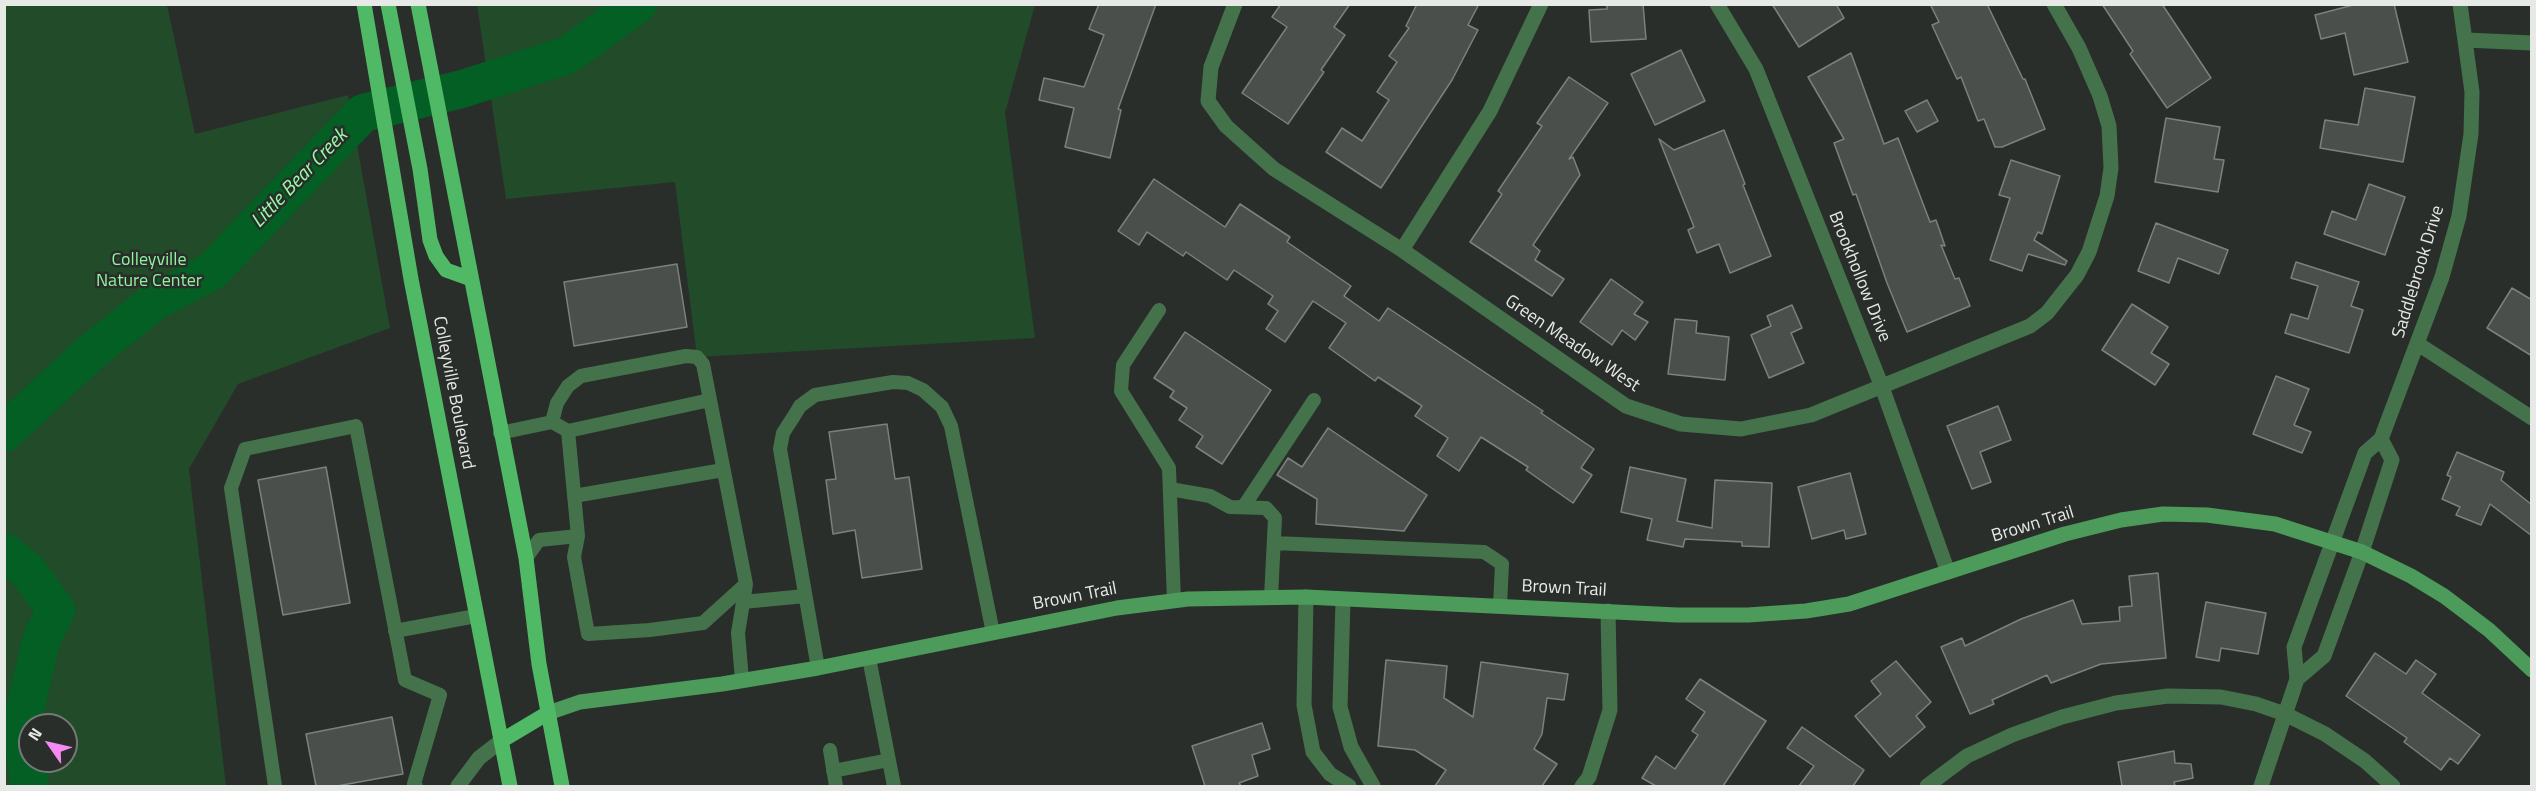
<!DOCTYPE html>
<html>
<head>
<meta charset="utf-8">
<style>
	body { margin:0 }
	#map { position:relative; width:2536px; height:791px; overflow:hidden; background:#2a2e2a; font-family:"Titillium Web",sans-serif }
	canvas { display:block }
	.frame { position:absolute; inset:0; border:6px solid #e6e9e6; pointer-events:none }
	.north { position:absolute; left:18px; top:713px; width:60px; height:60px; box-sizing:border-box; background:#2a2e2a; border:2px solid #757975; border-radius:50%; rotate:304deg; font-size:16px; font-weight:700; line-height:24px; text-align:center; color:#e6e9e6 }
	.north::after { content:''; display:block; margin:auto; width:21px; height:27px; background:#f489f1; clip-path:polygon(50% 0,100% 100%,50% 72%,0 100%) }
</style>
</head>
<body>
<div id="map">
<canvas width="2536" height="791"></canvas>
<div class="frame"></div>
<div class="north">N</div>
</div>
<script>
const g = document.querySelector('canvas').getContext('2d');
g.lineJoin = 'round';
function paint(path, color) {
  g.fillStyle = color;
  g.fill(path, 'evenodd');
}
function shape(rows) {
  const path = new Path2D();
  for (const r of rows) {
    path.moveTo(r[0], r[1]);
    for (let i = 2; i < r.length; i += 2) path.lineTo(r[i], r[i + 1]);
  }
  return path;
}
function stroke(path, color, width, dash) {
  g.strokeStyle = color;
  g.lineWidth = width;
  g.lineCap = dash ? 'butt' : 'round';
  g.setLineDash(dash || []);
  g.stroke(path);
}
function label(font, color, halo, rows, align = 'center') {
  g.font = font + ' "Titillium Web",sans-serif';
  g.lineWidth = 5;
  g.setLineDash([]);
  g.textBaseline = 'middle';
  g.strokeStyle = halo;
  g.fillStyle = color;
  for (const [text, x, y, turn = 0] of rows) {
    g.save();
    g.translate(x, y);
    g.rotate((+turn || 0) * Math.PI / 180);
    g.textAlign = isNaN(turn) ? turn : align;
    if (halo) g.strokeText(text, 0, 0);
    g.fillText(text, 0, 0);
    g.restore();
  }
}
paint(shape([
	[5,4,167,5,195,134,348,95,390,328,238,384,189,469,226,786,5,786],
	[30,725,66,725,66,761,30,761],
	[477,5,1035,5,1005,113,1035,338,697,357,675,182,506,199]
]), '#214b29');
stroke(shape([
	[4,433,90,353,154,302,212,271,363,113,462,89,568,55,638,4],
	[4,552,27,570,56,610,41,640,21,727,30,786]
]), '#035f24', 38);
const building = shape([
	[1099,4,1156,4,1118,109,1121,110,1110,158,1065,147,1074,108,1039,100,1044,78,1084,87,1104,35,1089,29,1099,4],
	[1281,4,1350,4,1334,27,1345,35,1321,70,1324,72,1288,124,1242,93,1287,27,1272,17,1281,4],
	[1417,4,1479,4,1468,25,1478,30,1452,80,1381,188,1326,152,1342,128,1362,141,1389,100,1377,92,1397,62,1389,56,1409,28,1406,26,1417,4],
	[1607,4,1643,4,1646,39,1591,42,1589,10,1607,9,1607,4],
	[1772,4,1836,4,1844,18,1799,47,1772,4],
	[1930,4,1987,4,2023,79,2025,79,2045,129,2002,147,1995,147,1984,119,1978,121,1961,77,1957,79,1932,25,1939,22,1930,4],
	[2102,4,2162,4,2211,78,2167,108,2130,54,2133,51,2102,4],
	[2357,4,2394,4,2408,62,2354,75,2345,33,2321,39,2315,15,2357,4],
	[1681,50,1705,101,1655,125,1631,74,1681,50],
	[1851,53,1884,144,1898,138,1930,222,1936,220,1945,246,1941,245,1955,279,1959,278,1970,306,1907,332,1887,283,1856,194,1853,195,1834,143,1844,139,1808,77,1851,53],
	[1569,77,1608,103,1569,159,1573,157,1580,175,1533,245,1540,251,1535,260,1564,279,1552,296,1470,242,1502,194,1498,191,1542,126,1537,123,1569,77],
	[2365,88,2415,97,2403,162,2320,148,2325,120,2358,125,2365,88],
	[1927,100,1938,121,1917,132,1905,111,1927,100],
	[2166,118,2220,127,2214,159,2224,160,2218,192,2155,182,2166,118],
	[1724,130,1745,184,1743,185,1771,256,1730,273,1719,244,1697,253,1688,230,1694,227,1659,139,1674,150,1724,130],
	[2011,160,2060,176,2042,234,2038,232,2034,240,2067,261,2065,265,2028,254,2022,271,1990,260,2010,198,1999,195,2011,160],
	[1154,179,1225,227,1240,204,1290,237,1287,242,1351,286,1344,296,1379,321,1388,308,1543,411,1541,413,1594,449,1581,468,1592,475,1573,503,1526,470,1528,467,1481,437,1459,471,1437,456,1448,438,1415,416,1422,406,1378,377,1375,381,1329,348,1346,323,1313,301,1285,342,1266,329,1278,311,1268,304,1273,296,1234,270,1227,280,1186,252,1183,256,1147,232,1139,245,1118,231,1154,179],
	[2369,184,2405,197,2385,255,2324,234,2332,211,2356,220,2369,184],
	[2156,223,2228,250,2219,274,2178,258,2169,283,2138,271,2156,223],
	[2296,262,2359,282,2351,306,2363,310,2349,353,2285,333,2291,314,2308,319,2318,286,2291,278,2296,262],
	[677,264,687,327,574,346,564,282,677,264],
	[1611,279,1643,302,1634,314,1648,322,1635,340,1622,330,1612,345,1580,322,1611,279],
	[2512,288,2532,300,2532,356,2487,328,2512,288],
	[2132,304,2168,327,2151,353,2169,364,2155,385,2102,350,2132,304],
	[1792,305,1802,328,1791,333,1804,363,1769,378,1751,335,1771,326,1767,316,1792,305],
	[1675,319,1697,321,1696,333,1729,337,1725,380,1668,374,1675,319],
	[1185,332,1271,390,1222,464,1196,447,1203,436,1179,420,1187,408,1170,397,1174,391,1154,378,1185,332],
	[2276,376,2309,389,2294,425,2311,432,2302,453,2253,434,2276,376],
	[1998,406,2011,440,1980,452,1991,482,1972,489,1947,426,1998,406],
	[887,424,895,479,909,477,922,569,862,578,855,530,833,534,826,480,836,479,829,432,887,424],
	[1328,428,1427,495,1404,531,1316,524,1317,499,1277,475,1288,458,1302,467,1328,428],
	[2457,452,2504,472,2501,480,2532,505,2532,536,2490,504,2481,525,2456,515,2460,507,2442,499,2451,477,2447,475,2457,452],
	[326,467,350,603,283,615,258,480,326,467],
	[1630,467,1686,479,1677,521,1712,528,1715,480,1772,483,1769,547,1742,546,1742,542,1685,539,1683,547,1647,540,1652,519,1621,512,1630,467],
	[1850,473,1866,534,1846,539,1844,530,1812,539,1798,487,1850,473],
	[2158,573,2166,658,2101,664,2051,683,2047,675,1992,700,1994,704,1970,714,1941,647,1962,638,1965,646,2021,619,2073,600,2082,624,2120,621,2119,607,2132,606,2129,576,2158,573],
	[2206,602,2266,613,2258,654,2221,648,2219,661,2196,657,2206,602],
	[2375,653,2406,674,2416,660,2436,674,2422,693,2480,735,2458,764,2450,758,2441,770,2404,742,2407,738,2346,696,2375,653],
	[1386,660,1447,666,1444,698,1473,717,1481,662,1568,674,1564,700,1547,698,1542,734,1534,749,1557,764,1542,786,1435,786,1446,770,1415,750,1378,746,1386,660],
	[1896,661,1931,702,1916,716,1925,727,1890,757,1855,716,1881,694,1871,681,1896,661],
	[1700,679,1766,721,1723,786,1656,786,1642,778,1656,756,1675,769,1698,735,1692,731,1705,712,1686,699,1700,679],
	[392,717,403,774,337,786,316,786,306,734,392,717],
	[1262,723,1270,749,1252,755,1258,776,1239,783,1241,786,1205,786,1192,746,1262,723],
	[1802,727,1864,770,1853,786,1799,786,1814,766,1787,748,1802,727],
	[2174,751,2175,763,2191,764,2193,778,2174,782,2175,786,2122,786,2118,762,2174,751]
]);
paint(building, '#4b4f4b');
stroke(building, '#7b817c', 1.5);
stroke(shape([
	[1159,310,1123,365,1121,391,1169,468,1174,601],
	[552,422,557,403,568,386,581,376,686,356,697,357,703,364,746,584,738,633,742,680],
	[568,431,710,400],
	[500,433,552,422,568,431,578,536,574,557,588,634,650,630,703,623,746,584],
	[1170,489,1210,496,1230,507,1266,508,1275,518,1271,597],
	[574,496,723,470],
	[1244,506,1314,400],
	[1274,543,1484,552,1502,564,1500,606],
	[526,558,539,540,578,536],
	[743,602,805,596],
	[395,631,476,616],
	[869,658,894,786],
	[818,668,780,449,783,433,794,416,800,406,815,395,893,382,908,383,923,390,942,407,951,426,993,633],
	[830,750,836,786],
	[833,771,889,760],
	[275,786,231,488,245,449,356,426,405,680,440,695,414,784,416,786]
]), '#44734b', 14);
stroke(shape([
	[1235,4,1211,67,1208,101,1226,126,1274,169,1402,250,1626,406,1681,424,1741,429,1811,415,2030,326,2047,313,2077,275,2089,252,2107,196,2111,168,2109,126,2100,96,2079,48,2054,4],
	[1717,4,1756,69,1882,387,1948,572],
	[2466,40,2532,43],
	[1402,250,1490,111,1541,4],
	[2418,344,2532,418],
	[1306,597,1304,705,1313,752,1330,774,1349,786],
	[1343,600,1340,707,1351,747,1373,786],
	[2297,679,2324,656,2362,552,2392,460,2381,439],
	[458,786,479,758,501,741],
	[1582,786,1589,777,1610,710,1608,611],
	[1927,786,1967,756,2012,735,2062,717,2116,703,2168,696,2221,697,2256,704,2285,714,2325,734,2365,761,2393,786],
	[2261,786,2297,679,2294,647,2365,453,2381,439,2442,277,2459,216,2471,134,2472,92,2460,4]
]), '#44734b', 15);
stroke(shape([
	[548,713,580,702,722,684,818,668,1117,608,1188,599,1306,597,1677,615,1748,615,1806,611,1849,604,2065,534,2121,520,2163,514,2207,515,2275,524,2362,552,2411,576,2444,596,2489,630,2532,670]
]), '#4c9b5b', 15);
stroke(shape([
	[364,4,411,279,510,786],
	[388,4,420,169,430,240,436,256,446,270,471,279],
	[418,4,526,558,539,664,562,786],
	[501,741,548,713]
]), '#50b966', 15);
label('18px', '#8ef49f', '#2a2e2a', [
	["Colleyville",149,261],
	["Nature Center",149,282]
]);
label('18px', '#e6e9e6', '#2a2e2a', [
	["Saddlebrook Drive",2419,272,-73],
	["Brookhollow Drive",1859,277,68],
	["Green Meadow West",1572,344,34],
	["Colleyville Boulevard",453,393,79],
	["Brown Trail",2033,525,-17],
	["Brown Trail",1564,589,3],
	["Brown Trail",1075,597,-11]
]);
label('italic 20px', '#97fda8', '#2a2e2a', [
	["Little Bear Creek",300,179,-46]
]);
</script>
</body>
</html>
